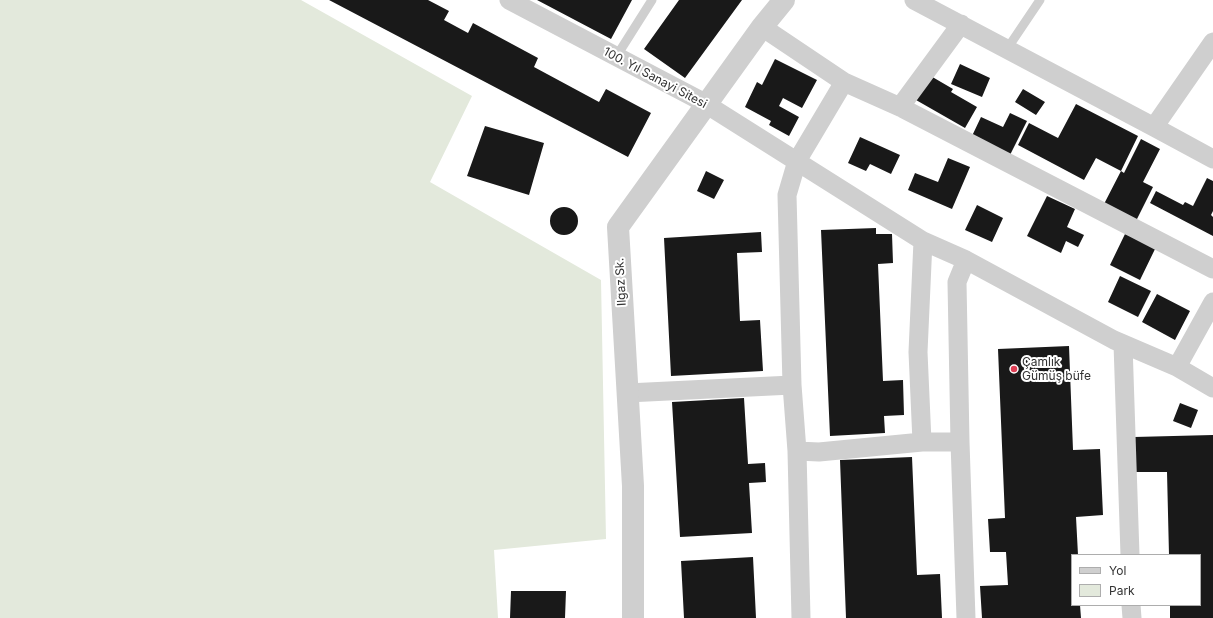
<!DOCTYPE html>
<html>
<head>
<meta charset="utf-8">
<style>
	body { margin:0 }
	#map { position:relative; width:1213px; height:618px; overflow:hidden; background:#fff; font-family:Inter,sans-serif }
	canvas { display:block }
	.legend { position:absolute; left:1071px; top:554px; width:130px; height:52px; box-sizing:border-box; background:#fff; border:1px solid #adadad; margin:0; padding:5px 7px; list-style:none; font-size:12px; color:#323232 }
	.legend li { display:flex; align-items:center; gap:8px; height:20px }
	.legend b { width:20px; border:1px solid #adadad }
</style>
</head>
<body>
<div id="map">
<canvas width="1213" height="618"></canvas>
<ul class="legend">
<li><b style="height:5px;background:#cfcfcf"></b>Yol</li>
<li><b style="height:11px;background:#e3e9dc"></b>Park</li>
</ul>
</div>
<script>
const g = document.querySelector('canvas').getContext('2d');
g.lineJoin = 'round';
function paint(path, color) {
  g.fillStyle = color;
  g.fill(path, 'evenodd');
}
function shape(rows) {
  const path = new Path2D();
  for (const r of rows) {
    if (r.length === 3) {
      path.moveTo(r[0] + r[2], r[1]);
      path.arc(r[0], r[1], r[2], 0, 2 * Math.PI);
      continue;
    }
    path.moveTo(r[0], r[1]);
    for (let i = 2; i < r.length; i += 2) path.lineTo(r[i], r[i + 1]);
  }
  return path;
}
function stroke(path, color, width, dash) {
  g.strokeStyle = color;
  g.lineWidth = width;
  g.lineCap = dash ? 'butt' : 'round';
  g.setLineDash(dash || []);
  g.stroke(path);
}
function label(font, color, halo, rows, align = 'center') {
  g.font = font + ' Inter,sans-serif';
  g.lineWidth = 4;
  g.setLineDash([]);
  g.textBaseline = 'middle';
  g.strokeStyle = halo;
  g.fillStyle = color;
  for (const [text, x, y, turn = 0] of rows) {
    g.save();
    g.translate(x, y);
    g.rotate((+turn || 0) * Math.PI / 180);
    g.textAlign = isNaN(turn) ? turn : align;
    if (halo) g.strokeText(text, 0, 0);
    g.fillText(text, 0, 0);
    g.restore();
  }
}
paint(shape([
	[0,0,301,0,472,96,430,182,601,280,606,539,494,550,498,618,0,618]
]), '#e3e9dc');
paint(shape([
	[329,0,428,0,449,11,444,20,468,33,473,23,538,58,534,67,599,102,606,89,651,113,628,157],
	[537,0,632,0,611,39],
	[679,0,742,0,685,78,644,49],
	[775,59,817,80,802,108,783,98,779,106,799,117,789,136,769,125,771,121,745,107,757,82,762,85],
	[960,64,990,78,982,97,951,84],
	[929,75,953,89,951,92,977,107,965,128,916,100],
	[1023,89,1045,102,1036,115,1015,102],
	[1076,104,1138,136,1121,171,1096,158,1084,180,1018,145,1029,123,1058,138],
	[1010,113,1027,121,1010,155,972,136,981,117,1003,127],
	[485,126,544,143,529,195,467,176],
	[860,137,900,155,891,174,870,164,866,171,848,163],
	[1141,139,1160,149,1143,182,1153,187,1136,221,1104,204,1121,171,1124,173],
	[948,158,970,167,952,209,908,190,915,173,938,182],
	[706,171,724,180,714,199,697,191],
	[1207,178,1213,181,1213,211,1211,215,1213,217,1213,236,1150,203,1156,191,1183,205,1185,202,1193,206],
	[1047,196,1075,209,1067,227,1084,235,1078,247,1066,241,1061,253,1027,236],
	[977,205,1003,218,992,242,965,230],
	[564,221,14],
	[876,228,876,234,892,234,893,263,878,264,883,381,903,380,904,415,884,416,885,433,830,436,821,230],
	[761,232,762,252,737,253,740,321,760,320,763,371,671,376,664,238],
	[1125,234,1156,247,1140,280,1110,265],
	[1120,276,1151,291,1138,317,1108,302],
	[1157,294,1190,311,1175,340,1142,322],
	[1069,346,1073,450,1100,449,1103,515,1076,517,1078,555,1072,555,1072,605,1080,605,1081,618,982,618,980,586,1008,585,1006,552,990,552,988,519,1005,518,998,349],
	[744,398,748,464,765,463,766,482,749,483,752,533,680,537,672,402],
	[1180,403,1198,410,1191,428,1173,421],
	[1213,435,1213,618,1170,618,1170,605,1200,605,1200,555,1169,555,1167,472,1135,472,1134,437],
	[912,457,917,575,940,574,942,618,846,618,840,460],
	[753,557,756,618,684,618,681,561],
	[511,591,566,591,565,618,510,618]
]), '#191919');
stroke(shape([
	[1007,49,1040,0],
	[616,57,652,0]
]), '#cfcfcf', 9);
stroke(shape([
	[509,0,701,101,923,241,966,260,1114,340,1177,367,1213,388],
	[914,0,1154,127,1213,159],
	[762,27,844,82,900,107,1213,269],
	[900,107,961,24],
	[1154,127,1213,42],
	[966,260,957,282,960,442,966,618],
	[1123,344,1130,555],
	[1177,367,1213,302],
	[627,393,792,385],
	[922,442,918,352,923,241],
	[797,451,819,452,922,442,960,442],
	[1131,605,1132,618],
	[801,618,797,451,792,385,787,195,797,161,844,82]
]), '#cfcfcf', 19);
stroke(shape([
	[633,618,633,486,618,227,762,27,784,0]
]), '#cfcfcf', 22);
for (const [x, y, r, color] of [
	[1014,369,4,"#df3e54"]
]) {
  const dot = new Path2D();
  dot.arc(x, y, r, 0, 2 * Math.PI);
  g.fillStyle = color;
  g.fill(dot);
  stroke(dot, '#fff', 1.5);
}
label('12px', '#323232', '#fff', [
	["100. Yıl Sanayi Sitesi",655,78,28],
	["Ilgaz Sk.",621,282,-93]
]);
label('12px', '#323232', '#fff', [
	["Çamlık",1022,362],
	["Gümüş büfe",1022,376]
], 'left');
</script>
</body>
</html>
